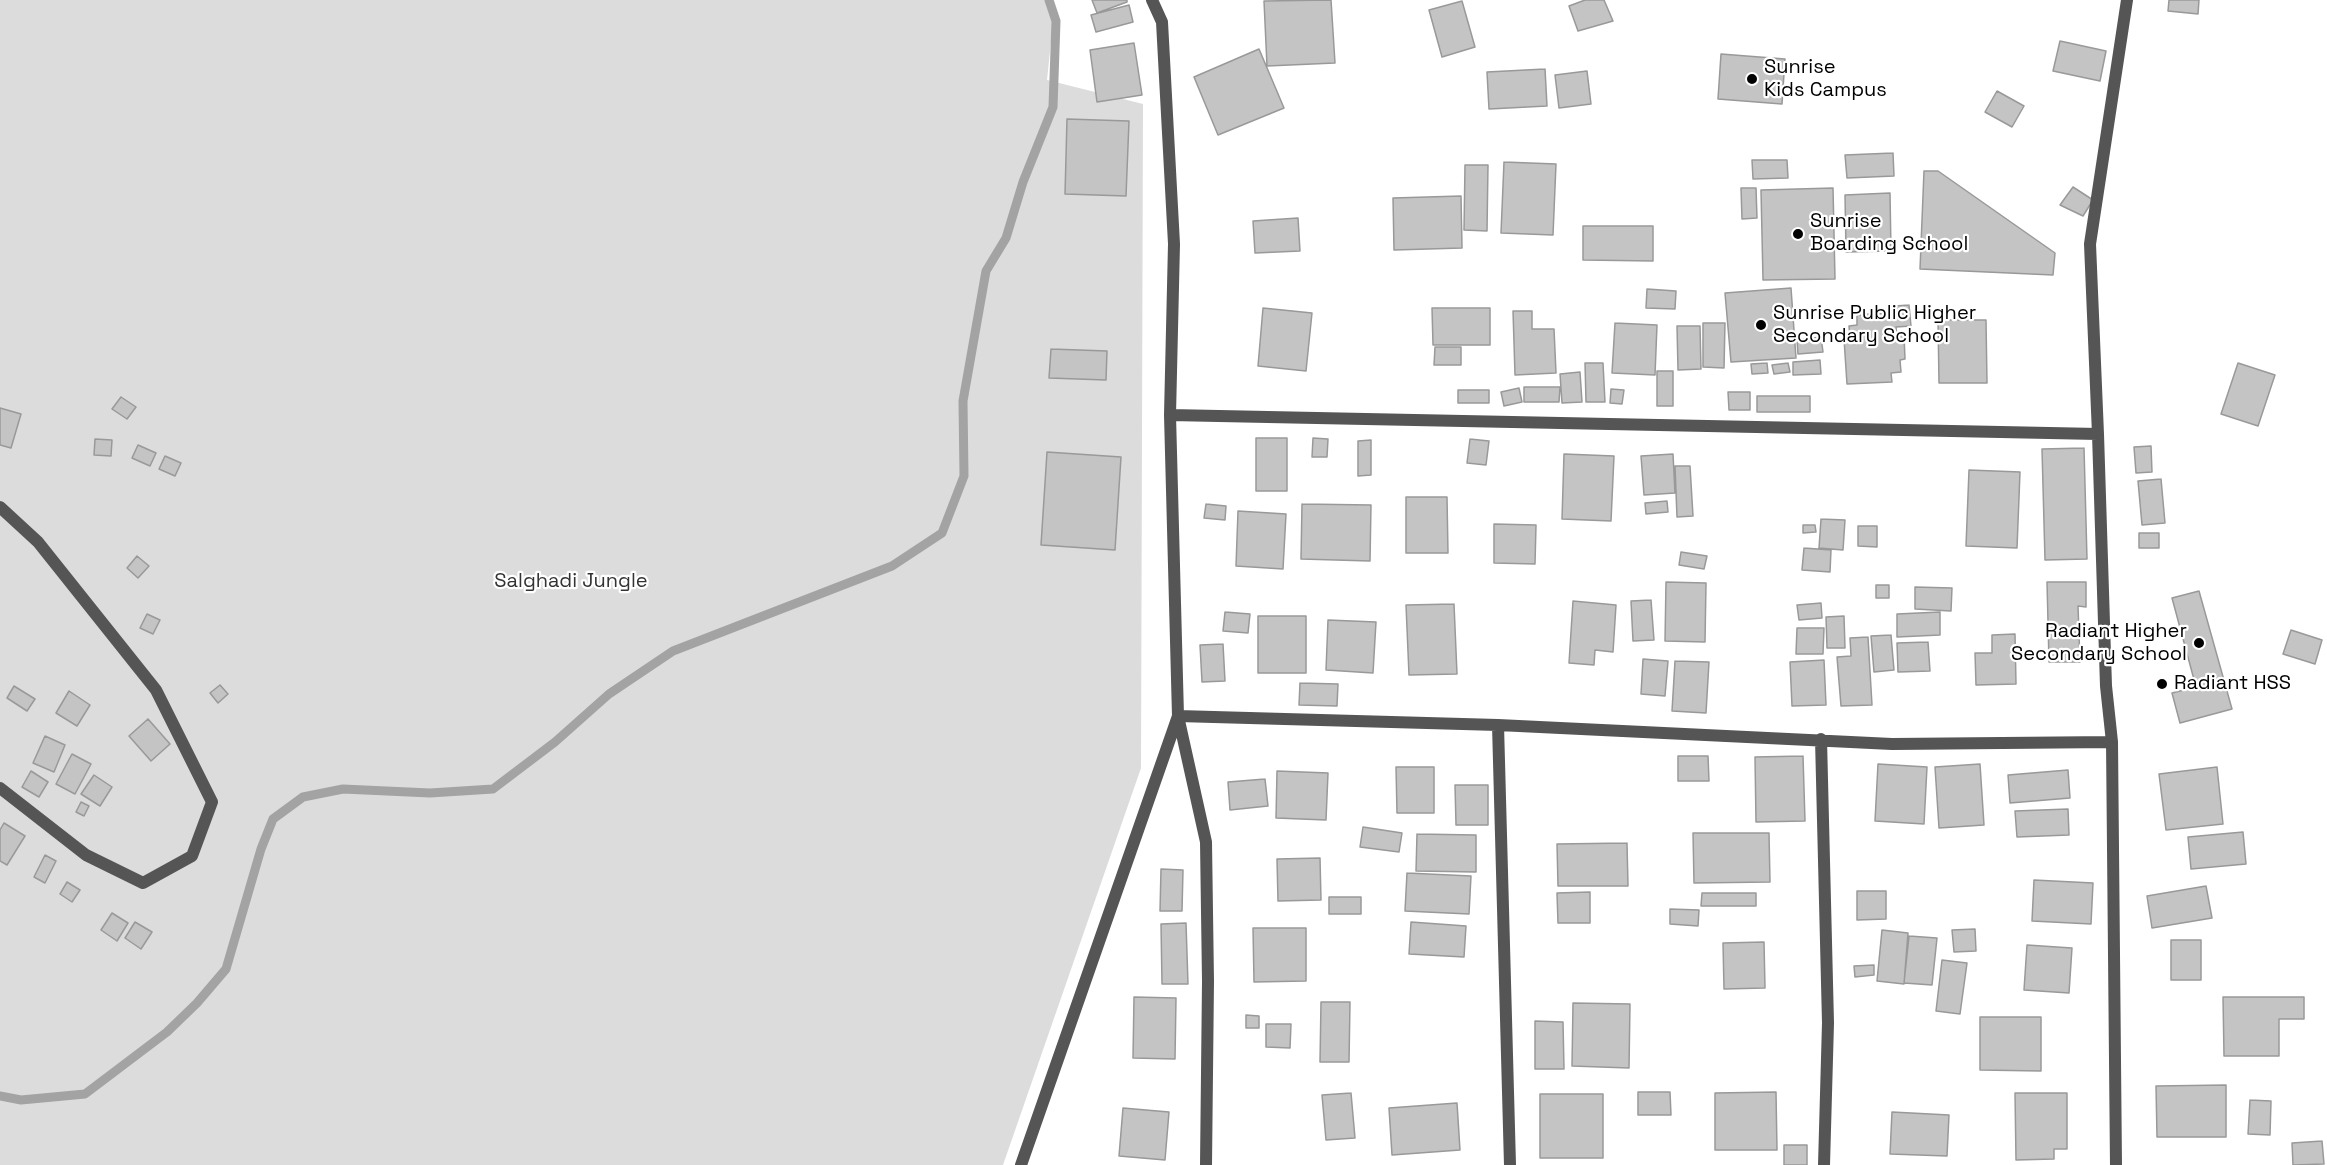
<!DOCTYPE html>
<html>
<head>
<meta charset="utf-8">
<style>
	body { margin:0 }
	canvas { display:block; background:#fff }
</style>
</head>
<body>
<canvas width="2327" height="1165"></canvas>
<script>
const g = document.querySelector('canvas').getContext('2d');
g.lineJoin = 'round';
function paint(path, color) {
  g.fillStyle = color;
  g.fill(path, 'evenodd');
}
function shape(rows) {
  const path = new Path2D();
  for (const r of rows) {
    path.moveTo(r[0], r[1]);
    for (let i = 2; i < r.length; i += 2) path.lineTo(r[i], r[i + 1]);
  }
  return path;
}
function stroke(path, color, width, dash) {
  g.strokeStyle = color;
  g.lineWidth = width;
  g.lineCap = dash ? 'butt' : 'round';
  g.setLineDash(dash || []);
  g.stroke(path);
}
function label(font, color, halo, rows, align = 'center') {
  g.font = font + ' "Space Grotesk",sans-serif';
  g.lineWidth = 4.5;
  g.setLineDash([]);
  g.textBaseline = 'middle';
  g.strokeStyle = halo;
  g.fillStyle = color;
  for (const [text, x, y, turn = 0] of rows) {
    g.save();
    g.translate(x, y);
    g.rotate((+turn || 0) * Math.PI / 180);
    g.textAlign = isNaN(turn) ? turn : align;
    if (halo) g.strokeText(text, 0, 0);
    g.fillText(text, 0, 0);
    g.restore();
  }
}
paint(shape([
	[0,0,1045,0,1053,22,1047,80,1143,104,1141,768,1003,1165,0,1165]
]), '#dcdcdc');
stroke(shape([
	[0,1096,21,1100,85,1094,167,1032,197,1003,226,969,261,849,273,819,303,797,343,789,430,793,493,789,555,742,609,694,673,651,892,566,942,533,964,476,963,401,986,271,1006,238,1023,182,1053,107,1056,21,1049,0]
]), '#a3a3a3', 9);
const building = shape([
	[1092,0,1127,0,1127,2,1097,13,1092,0],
	[1331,0,1335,63,1267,66,1264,1,1331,0],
	[1585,0,1604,0,1613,21,1578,31,1569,6,1585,0],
	[2169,0,2199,0,2198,14,2168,11,2169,0],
	[1462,1,1475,47,1442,57,1429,10,1462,1],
	[1129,5,1133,22,1096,32,1091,15,1129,5],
	[2060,41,2106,51,2100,81,2053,71,2060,41],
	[1134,43,1142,95,1097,102,1090,50,1134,43],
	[1259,49,1284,108,1218,135,1194,77,1259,49],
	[1721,54,1785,59,1782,104,1718,99,1721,54],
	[1545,69,1547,106,1489,109,1487,72,1545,69],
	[1587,71,1591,104,1559,108,1555,75,1587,71],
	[1997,91,2024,106,2012,127,1985,112,1997,91],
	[1067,119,1129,121,1126,196,1065,194,1067,119],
	[1893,153,1894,176,1847,178,1845,155,1893,153],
	[1752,160,1787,160,1788,178,1753,179,1752,160],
	[1504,162,1556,164,1553,235,1501,233,1504,162],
	[1465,165,1488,165,1487,231,1464,230,1465,165],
	[1924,171,1938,171,2055,253,2053,275,1920,269,1924,171],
	[2073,187,2093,200,2083,216,2060,205,2073,187],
	[1741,188,1756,188,1757,218,1742,219,1741,188],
	[1833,188,1835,279,1763,280,1761,190,1833,188],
	[1890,193,1891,251,1846,252,1845,195,1890,193],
	[1461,196,1462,248,1394,250,1393,198,1461,196],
	[1298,218,1300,251,1255,253,1253,221,1298,218],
	[1583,226,1653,226,1653,261,1583,260,1583,226],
	[1791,288,1796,358,1731,362,1725,293,1791,288],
	[1647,289,1676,291,1675,309,1646,308,1647,289],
	[1909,305,1911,326,1896,327,1897,336,1904,335,1905,359,1900,360,1901,372,1891,373,1892,382,1847,384,1844,339,1850,339,1849,326,1857,325,1857,315,1895,312,1895,306,1909,305],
	[1263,308,1312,313,1306,371,1258,366,1263,308],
	[1432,308,1490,308,1490,345,1433,345,1432,308],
	[1513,311,1532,311,1532,329,1554,329,1556,373,1515,375,1513,311],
	[1938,320,1986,320,1987,383,1939,383,1938,320],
	[1615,323,1657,325,1655,375,1612,373,1615,323],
	[1703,323,1725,323,1724,368,1703,367,1703,323],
	[1677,326,1700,326,1701,369,1678,370,1677,326],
	[1821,337,1823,352,1798,354,1797,340,1821,337],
	[1435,347,1461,347,1461,365,1434,365,1435,347],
	[1051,349,1107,351,1106,380,1049,378,1051,349],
	[1820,360,1821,374,1793,375,1793,362,1820,360],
	[1585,363,1603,363,1605,402,1586,402,1585,363],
	[1767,363,1768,373,1752,374,1751,364,1767,363],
	[1788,363,1790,372,1774,374,1772,365,1788,363],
	[2238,363,2275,375,2258,426,2221,414,2238,363],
	[1657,371,1673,371,1673,406,1657,406,1657,371],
	[1580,372,1582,402,1562,403,1560,374,1580,372],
	[1524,387,1560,387,1559,402,1524,402,1524,387],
	[1519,388,1522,402,1504,406,1501,392,1519,388],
	[1611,389,1624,390,1622,404,1610,403,1611,389],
	[1458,390,1489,390,1489,403,1458,403,1458,390],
	[1728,392,1750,392,1750,410,1729,410,1728,392],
	[1757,396,1810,396,1810,412,1757,412,1757,396],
	[121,397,136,407,127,419,112,409,121,397],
	[0,408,21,414,11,448,0,445,0,408],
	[1256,438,1287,438,1287,491,1256,491,1256,438],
	[1313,438,1328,439,1327,457,1312,457,1313,438],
	[95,439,112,440,111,456,94,455,95,439],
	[1470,439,1489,441,1486,465,1467,463,1470,439],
	[1371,440,1371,475,1358,476,1358,441,1371,440],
	[138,445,156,453,150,466,132,458,138,445],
	[2151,446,2152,472,2136,473,2134,447,2151,446],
	[2084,448,2087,559,2045,560,2042,449,2084,448],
	[1047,452,1121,457,1115,550,1041,545,1047,452],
	[1564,454,1614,456,1611,521,1562,519,1564,454],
	[1673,454,1675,493,1644,495,1641,456,1673,454],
	[165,456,181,463,175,476,159,469,165,456],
	[1675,466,1690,466,1693,516,1677,517,1675,466],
	[1969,470,2020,472,2017,548,1966,546,1969,470],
	[2161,479,2165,523,2142,525,2138,481,2161,479],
	[1406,497,1447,497,1448,553,1406,553,1406,497],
	[1667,501,1668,512,1646,514,1645,503,1667,501],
	[1206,504,1226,506,1225,520,1204,518,1206,504],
	[1302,504,1371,505,1370,561,1301,559,1302,504],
	[1238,511,1286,514,1283,569,1236,566,1238,511],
	[1821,519,1845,520,1843,550,1819,548,1821,519],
	[1494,524,1536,525,1535,564,1494,563,1494,524],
	[1803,525,1815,525,1816,532,1803,533,1803,525],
	[1858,526,1877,526,1877,547,1858,546,1858,526],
	[2139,533,2159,533,2159,548,2139,548,2139,533],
	[1804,548,1831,550,1830,572,1802,570,1804,548],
	[1681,552,1707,556,1704,569,1679,565,1681,552],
	[137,556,149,566,138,578,127,568,137,556],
	[1666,582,1706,583,1705,642,1665,641,1666,582],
	[2047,582,2086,582,2086,607,2078,606,2080,662,2049,662,2047,582],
	[1876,585,1889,585,1889,598,1876,598,1876,585],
	[1915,587,1952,588,1951,611,1915,609,1915,587],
	[2199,591,2232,709,2180,723,2172,693,2196,687,2172,598,2199,591],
	[1651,600,1654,640,1633,641,1631,601,1651,600],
	[1573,601,1616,605,1613,652,1595,650,1594,665,1569,663,1573,601],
	[1821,603,1822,618,1799,620,1797,605,1821,603],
	[1454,604,1457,674,1409,675,1406,605,1454,604],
	[1225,612,1250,614,1248,633,1223,631,1225,612],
	[1940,612,1940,635,1897,637,1897,614,1940,612],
	[147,614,160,620,153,634,140,628,147,614],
	[1258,616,1306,616,1306,673,1258,673,1258,616],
	[1844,616,1845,648,1827,648,1826,617,1844,616],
	[1328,620,1376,622,1373,673,1326,670,1328,620],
	[1797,628,1824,628,1823,654,1796,654,1797,628],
	[2291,630,2322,640,2315,664,2283,654,2291,630],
	[2015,634,2016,684,1976,685,1975,653,1992,653,1992,635,2015,634],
	[1891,635,1894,670,1874,672,1871,636,1891,635],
	[1868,637,1872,705,1841,706,1837,657,1851,656,1850,638,1868,637],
	[1928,642,1930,671,1898,672,1897,643,1928,642],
	[1223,644,1225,681,1202,682,1200,645,1223,644],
	[1643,659,1668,661,1665,696,1641,694,1643,659],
	[1824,660,1826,705,1792,706,1790,662,1824,660],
	[1675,661,1709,662,1706,713,1672,711,1675,661],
	[1300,683,1338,684,1337,706,1299,705,1300,683],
	[220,685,228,694,218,703,210,693,220,685],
	[14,686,35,699,27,711,7,698,14,686],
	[69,691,90,705,77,726,56,713,69,691],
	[148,719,170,744,151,761,129,736,148,719],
	[45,736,65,745,54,772,33,763,45,736],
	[72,754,91,764,75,794,56,784,72,754],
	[1678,756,1708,756,1709,781,1678,781,1678,756],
	[1803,756,1805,821,1756,822,1755,757,1803,756],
	[1878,764,1927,767,1924,824,1875,821,1878,764],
	[1980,764,1984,825,1939,828,1935,767,1980,764],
	[1396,767,1434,767,1434,813,1397,813,1396,767],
	[2217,767,2223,824,2166,830,2159,774,2217,767],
	[2068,770,2070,798,2010,803,2008,775,2068,770],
	[31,771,48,782,39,797,22,787,31,771],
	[1277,771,1328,773,1326,820,1276,818,1277,771],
	[94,775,112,787,100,806,81,794,94,775],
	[1265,779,1268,806,1230,810,1228,782,1265,779],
	[1455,785,1488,785,1488,825,1456,825,1455,785],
	[81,802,89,806,84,816,76,812,81,802],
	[2068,809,2069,835,2017,837,2015,811,2068,809],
	[4,823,25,836,7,865,0,861,0,830,4,823],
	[1363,827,1402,833,1399,852,1360,847,1363,827],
	[2243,832,2246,864,2191,869,2188,837,2243,832],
	[1693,833,1769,833,1770,882,1694,883,1693,833],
	[1417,834,1476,835,1476,872,1416,871,1417,834],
	[1627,843,1628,886,1558,886,1557,844,1627,843],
	[45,855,56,861,45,883,34,877,45,855],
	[1320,858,1321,900,1278,901,1277,859,1320,858],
	[1161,869,1183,870,1182,911,1160,911,1161,869],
	[1407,873,1471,876,1469,914,1405,911,1407,873],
	[2034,880,2093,883,2091,924,2032,921,2034,880],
	[67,882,80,890,72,902,60,894,67,882],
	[2206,886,2212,918,2152,928,2147,896,2206,886],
	[1857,891,1886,891,1886,919,1857,920,1857,891],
	[1590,892,1590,923,1558,923,1557,893,1590,892],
	[1702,893,1756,893,1756,906,1701,906,1702,893],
	[1329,897,1361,897,1361,914,1329,914,1329,897],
	[1670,909,1699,910,1698,926,1670,924,1670,909],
	[112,913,128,923,117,941,101,930,112,913],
	[135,922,152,932,141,949,125,938,135,922],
	[1411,922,1466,926,1464,957,1409,954,1411,922],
	[1186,923,1188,984,1162,984,1161,924,1186,923],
	[1253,928,1306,928,1306,981,1254,982,1253,928],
	[1975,929,1976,951,1954,952,1952,930,1975,929],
	[1882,930,1908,933,1904,984,1877,981,1882,930],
	[1909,936,1937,938,1932,985,1904,983,1909,936],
	[2171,940,2201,940,2201,980,2171,980,2171,940],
	[1764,942,1765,988,1724,989,1723,943,1764,942],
	[2027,945,2072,948,2069,993,2024,990,2027,945],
	[1942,960,1967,963,1960,1014,1936,1011,1942,960],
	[1874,965,1874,975,1855,977,1854,966,1874,965],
	[1134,997,1176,998,1175,1059,1133,1058,1134,997],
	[2223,997,2304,997,2304,1019,2279,1019,2279,1056,2224,1056,2223,997],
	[1321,1002,1350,1002,1349,1062,1320,1062,1321,1002],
	[1573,1003,1630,1004,1629,1068,1572,1066,1573,1003],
	[1246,1015,1259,1016,1259,1028,1246,1028,1246,1015],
	[1980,1017,2041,1017,2041,1071,1980,1070,1980,1017],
	[1535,1021,1563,1022,1564,1069,1535,1069,1535,1021],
	[1266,1024,1291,1024,1290,1048,1266,1047,1266,1024],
	[2226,1085,2226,1137,2157,1137,2156,1086,2226,1085],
	[1638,1092,1670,1092,1671,1115,1638,1115,1638,1092],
	[1776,1092,1777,1150,1715,1150,1715,1093,1776,1092],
	[1351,1093,1355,1138,1326,1140,1322,1095,1351,1093],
	[2015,1093,2067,1093,2067,1149,2054,1149,2054,1159,2016,1160,2015,1093],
	[1540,1094,1603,1094,1603,1158,1540,1158,1540,1094],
	[2250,1100,2271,1101,2270,1135,2248,1134,2250,1100],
	[1457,1103,1460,1150,1392,1155,1389,1108,1457,1103],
	[1123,1108,1169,1112,1165,1160,1119,1156,1123,1108],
	[1892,1112,1949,1115,1947,1156,1890,1154,1892,1112],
	[2322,1141,2324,1164,2293,1165,2292,1143,2322,1141],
	[1784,1145,1807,1145,1807,1165,1784,1165,1784,1145]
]);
paint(building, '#c4c4c4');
stroke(building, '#999', 1.5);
stroke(shape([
	[1170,415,2098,434],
	[0,507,38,542,156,690,212,802,192,856,143,883,86,855,0,788],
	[1498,725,1510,1165],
	[1821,739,1828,1023,1824,1165],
	[1021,1165,1178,716,1170,415,1174,244,1162,22,1152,0],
	[1206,1165,1208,981,1206,842,1178,716,1498,725,1892,744,2112,742],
	[2116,1165,2112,742,2106,686,2098,434,2090,244,2127,0]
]), '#555', 12);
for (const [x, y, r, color] of [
	[1752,79,6,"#000"],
	[1798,234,6,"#000"],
	[1761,325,6,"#000"],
	[2199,643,6,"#000"],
	[2162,684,6,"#000"]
]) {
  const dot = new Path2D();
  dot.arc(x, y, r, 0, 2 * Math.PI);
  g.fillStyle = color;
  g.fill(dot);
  stroke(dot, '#fff', 2);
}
label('20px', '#000', '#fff', [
	["Sunrise",1764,68],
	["Kids Campus",1764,91],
	["Sunrise",1810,222],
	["Boarding School",1810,245],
	["Sunrise Public Higher",1773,314],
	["Secondary School",1773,337],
	["Radiant Higher",2187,632,"right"],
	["Secondary School",2187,655,"right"],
	["Radiant HSS",2174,684]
], 'left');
label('20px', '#333', '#fff', [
	["Salghadi Jungle",571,582]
]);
</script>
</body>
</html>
